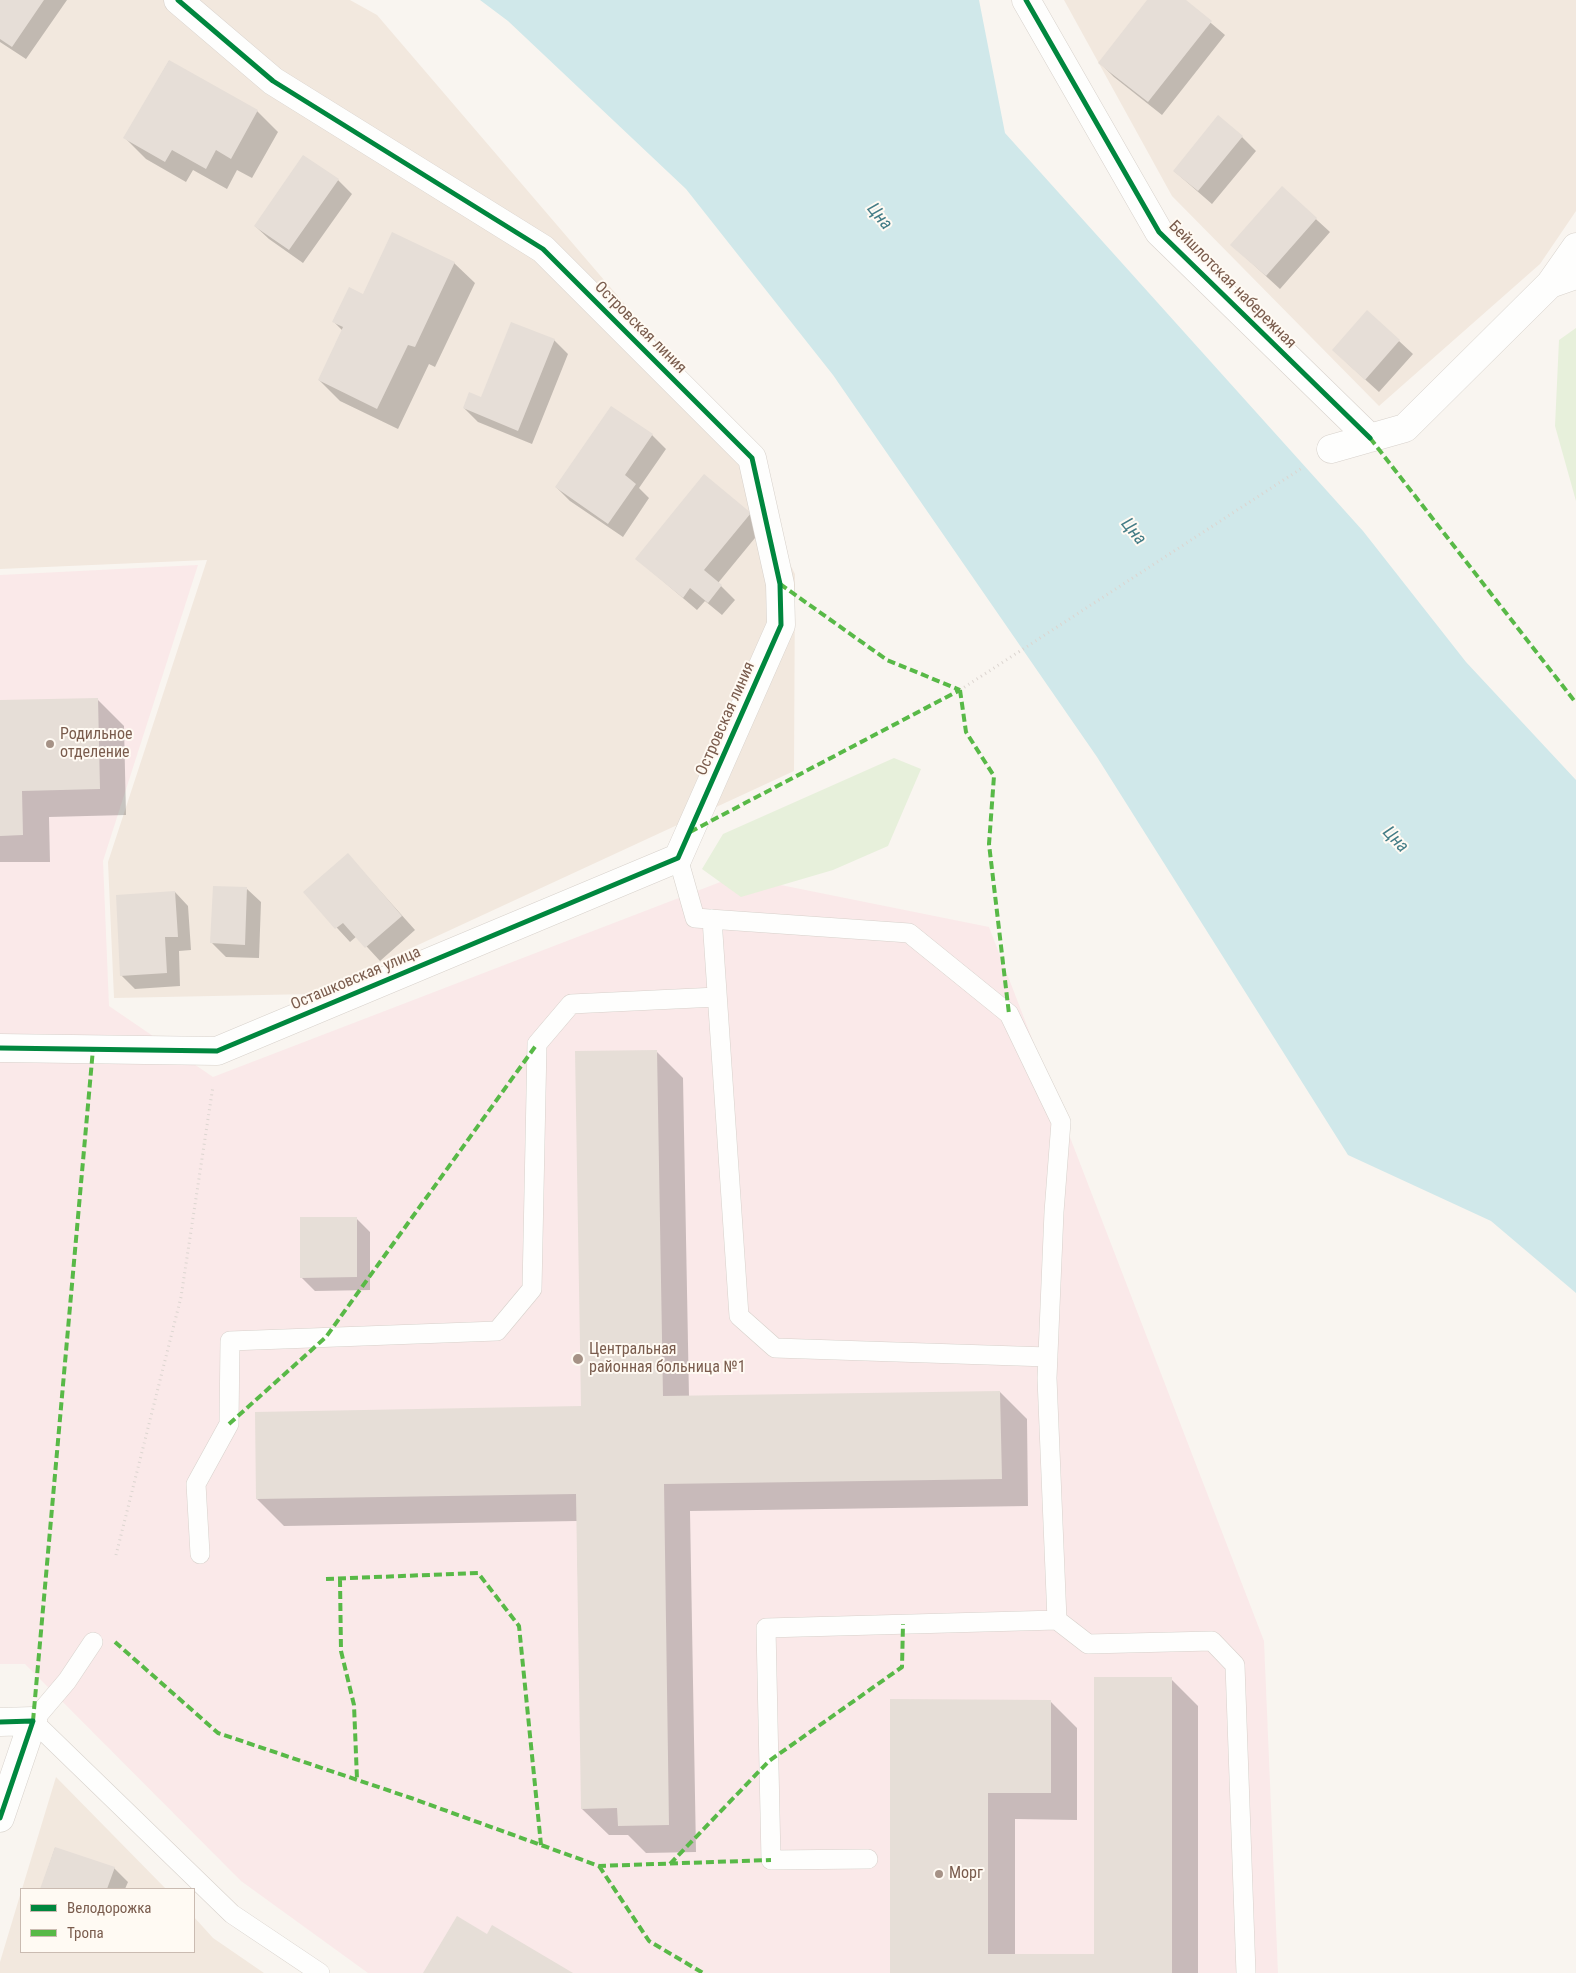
<!DOCTYPE html>
<html>
<head>
<meta charset="utf-8">
<style>
	body { margin:0 }
	#map { position:relative; width:1576px; height:1973px; overflow:hidden; background:#f9f5f0; font-family:"Roboto Condensed",sans-serif }
	canvas { display:block }
	.legend { position:absolute; left:20px; top:1888px; width:175px; height:65px; box-sizing:border-box; background:#fffaf3; border:1px solid #cabbb1; margin:0; padding:6px 9px; list-style:none; font-size:15px; color:#7a5c4d }
	.legend li { display:flex; align-items:center; gap:10px; height:25px }
	.legend b { width:25px; border:1px solid #cabbb1 }
</style>
</head>
<body>
<div id="map">
<canvas width="1576" height="1973"></canvas>
<ul class="legend">
<li><b style="height:6px;background:#00873e"></b>Велодорожка</li>
<li><b style="height:6px;background:#58b947"></b>Тропа</li>
</ul>
</div>
<script>
const g = document.querySelector('canvas').getContext('2d');
g.lineJoin = 'round';
function paint(path, color) {
  g.fillStyle = color;
  g.fill(path, 'evenodd');
}
function shape(rows) {
  const path = new Path2D();
  for (const r of rows) {
    path.moveTo(r[0], r[1]);
    for (let i = 2; i < r.length; i += 2) path.lineTo(r[i], r[i + 1]);
  }
  return path;
}
function stroke(path, color, width, dash) {
  g.strokeStyle = color;
  g.lineWidth = width;
  g.lineCap = dash ? 'butt' : 'round';
  g.setLineDash(dash || []);
  g.stroke(path);
}
function label(font, color, halo, rows, align = 'center') {
  g.font = font + ' "Roboto Condensed",sans-serif';
  g.lineWidth = 4;
  g.setLineDash([]);
  g.textBaseline = 'middle';
  g.strokeStyle = halo;
  g.fillStyle = color;
  for (const [text, x, y, turn = 0] of rows) {
    g.save();
    g.translate(x, y);
    g.rotate((+turn || 0) * Math.PI / 180);
    g.textAlign = isNaN(turn) ? turn : align;
    if (halo) g.strokeText(text, 0, 0);
    g.fillText(text, 0, 0);
    g.restore();
  }
}
paint(shape([
	[0,0,350,0,377,15,706,399,795,574,794,771,312,994,114,998,108,862,207,560,0,569],
	[1064,0,1576,0,1576,211,1540,264,1379,406,1172,196],
	[56,1777,166,1889,22,1889],
	[21,1892,21,1952,194,1952,194,1917,213,1938,264,1973,0,1973,0,1962]
]), '#f2e8de');
paint(shape([
	[198,565,103,861,109,1006,213,1077,736,876,989,927,1264,1641,1278,1973,368,1973,241,1881,25,1664,0,1664,0,575]
]), '#fae9e9');
paint(shape([
	[1576,328,1576,501,1555,426,1559,340],
	[894,758,921,769,888,846,833,870,741,897,702,869,723,834]
]), '#e7f0db');
paint(shape([
	[480,0,979,0,1005,133,1363,531,1466,662,1576,780,1576,1293,1491,1221,1348,1155,1097,757,833,375,686,189,508,21]
]), '#d0e8ea');
paint(shape([
	[0,0,67,0,26,59,0,42],
	[1149,0,1184,0,1225,35,1162,115,1114,77,1100,63],
	[169,61,257,111,278,132,252,178,237,170,227,189,193,170,186,182,146,159,125,138],
	[1242,137,1256,151,1212,204,1174,171],
	[338,180,352,194,303,263,269,239,255,226],
	[1282,188,1330,232,1280,289,1232,245],
	[454,263,475,283,435,367,429,364,398,429,340,401,319,380,343,331,334,322,364,295],
	[554,340,568,354,532,444,478,422,464,408,482,398],
	[1399,341,1413,354,1379,392,1347,363],
	[612,408,652,435,666,449,639,488,649,498,623,537,570,501,556,487],
	[750,514,764,527,718,583,735,600,722,615,705,601,697,610,637,559],
	[97,699,124,726,126,815,49,817,50,862,0,862,0,701],
	[348,855,415,930,380,961,357,936,350,942,304,892],
	[247,889,261,902,259,958,226,957,212,943],
	[175,892,188,906,191,950,179,951,180,986,135,989,121,975],
	[656,1051,683,1078,689,1397,1000,1392,1027,1419,1028,1506,690,1511,696,1852,646,1853,628,1835,609,1835,582,1809,577,1521,284,1526,257,1499,582,1407],
	[356,1218,370,1232,370,1290,315,1291,301,1277],
	[1171,1679,1198,1706,1198,1973,891,1973,891,1700,1050,1701,1077,1728,1077,1820,1015,1819,1015,1955,1095,1955],
	[55,1848,114,1868,128,1882,125,1889,41,1889]
]), '#0003');
paint(shape([
	[0,0,44,0,12,47,0,39],
	[1147,0,1186,0,1212,21,1148,102,1098,63],
	[169,60,258,110,231,159,216,150,206,169,172,150,165,162,123,138],
	[1218,115,1243,136,1198,191,1173,171],
	[303,155,339,179,289,250,254,226],
	[1282,186,1317,218,1266,276,1230,245],
	[392,232,455,262,415,347,408,345,377,409,318,380,343,327,332,322,349,287,363,294],
	[1367,310,1400,340,1365,380,1332,350],
	[511,322,555,339,518,431,463,408,469,392,481,397],
	[611,406,653,434,625,475,636,484,608,524,555,487],
	[704,474,751,513,704,570,722,585,708,603,690,588,683,598,635,559],
	[98,698,100,789,22,791,23,835,0,836,0,700],
	[348,853,402,916,365,948,343,923,335,929,303,892],
	[213,886,247,887,245,945,210,943],
	[175,891,178,937,165,937,167,973,120,976,116,895],
	[657,1050,663,1396,1000,1391,1002,1479,664,1484,669,1825,618,1826,617,1808,581,1809,576,1494,256,1499,255,1412,581,1406,575,1051],
	[300,1217,357,1217,357,1277,300,1278],
	[1094,1677,1172,1677,1172,1973,890,1973,890,1699,1051,1700,1051,1793,988,1793,988,1954,1094,1954],
	[55,1847,115,1867,107,1889,40,1889],
	[457,1916,487,1934,492,1925,573,1973,423,1973]
]), '#e6ded7');
const service = shape([
	[678,858,695,918,909,933,1009,1014,1061,1122,1054,1212,1047,1378,1057,1620,766,1628,771,1860,868,1859],
	[712,919,739,1316,775,1348,1048,1357],
	[200,1554,196,1484,229,1424,230,1341,497,1331,532,1289,537,1044,571,1004,717,997],
	[1057,1620,1088,1644,1212,1641,1235,1665,1246,1973],
	[93,1642,67,1681,33,1721,232,1914,320,1973]
]);
const minor = shape([
	[1026,0,1159,232,1370,438],
	[1550,284,1576,247],
	[1331,449,1405,428,1550,284,1576,275],
	[0,1048,217,1051,678,858,781,625,780,584,752,458,543,249,273,81,178,0],
	[0,1722,33,1721,0,1818]
]);
stroke(service, '#d7d1cb', 20);
stroke(minor, '#d7d1cb', 29);
stroke(shape([
	[960,690,1302,468],
	[116,1555,181,1297,213,1086]
]), '#dcd5d0', 3, [1, 4]);
stroke(service, '#fefefd', 19);
stroke(minor, '#fefefd', 28);
stroke(shape([
	[1370,438,1576,703],
	[780,584,887,660,960,690],
	[960,690,966,732,994,776,989,844,1009,1014],
	[690,832,960,690],
	[229,1424,326,1337,537,1044],
	[326,1579,478,1573,519,1626,541,1845],
	[340,1579,341,1651,354,1705,357,1779],
	[115,1642,218,1733,411,1798,599,1866,771,1860],
	[33,1721,93,1049],
	[670,1864,769,1761,902,1667,903,1624],
	[599,1866,649,1941,703,1973]
]), '#58b947', 4, [8, 4]);
stroke(shape([
	[1026,0,1159,232,1370,438],
	[0,1048,217,1051,678,858,781,625,780,584,752,458,543,249,273,81,178,0],
	[0,1722,33,1721,0,1818]
]), '#00873e', 5);
for (const [x, y, r, color] of [
	[50,744,5,"#a69286"],
	[578,1359,6,"#a69286"],
	[939,1874,5,"#a69286"]
]) {
  const dot = new Path2D();
  dot.arc(x, y, r, 0, 2 * Math.PI);
  g.fillStyle = color;
  g.fill(dot);
  stroke(dot, '#fffaf3', 2);
}
label('16px', '#7a5c4d', '#fffaf3', [
	["Бейшлотская набережная",1232,285,45],
	["Островская линия",640,328,45],
	["Островская линия",726,719,-66],
	["Осташковская улица",356,979,-23]
]);
label('16px', '#7a5c4d', '#fffaf3', [
	["Родильное",60,735],
	["отделение",60,753],
	["Центральная",589,1350],
	["районная больница №1",589,1368],
	["Морг",949,1874]
], 'left');
label('italic 18px', '#437c86', '#fffaf3', [
	["Цна",879,217,51],
	["Цна",1133,532,51],
	["Цна",1395,840,46]
]);
</script>
</body>
</html>
